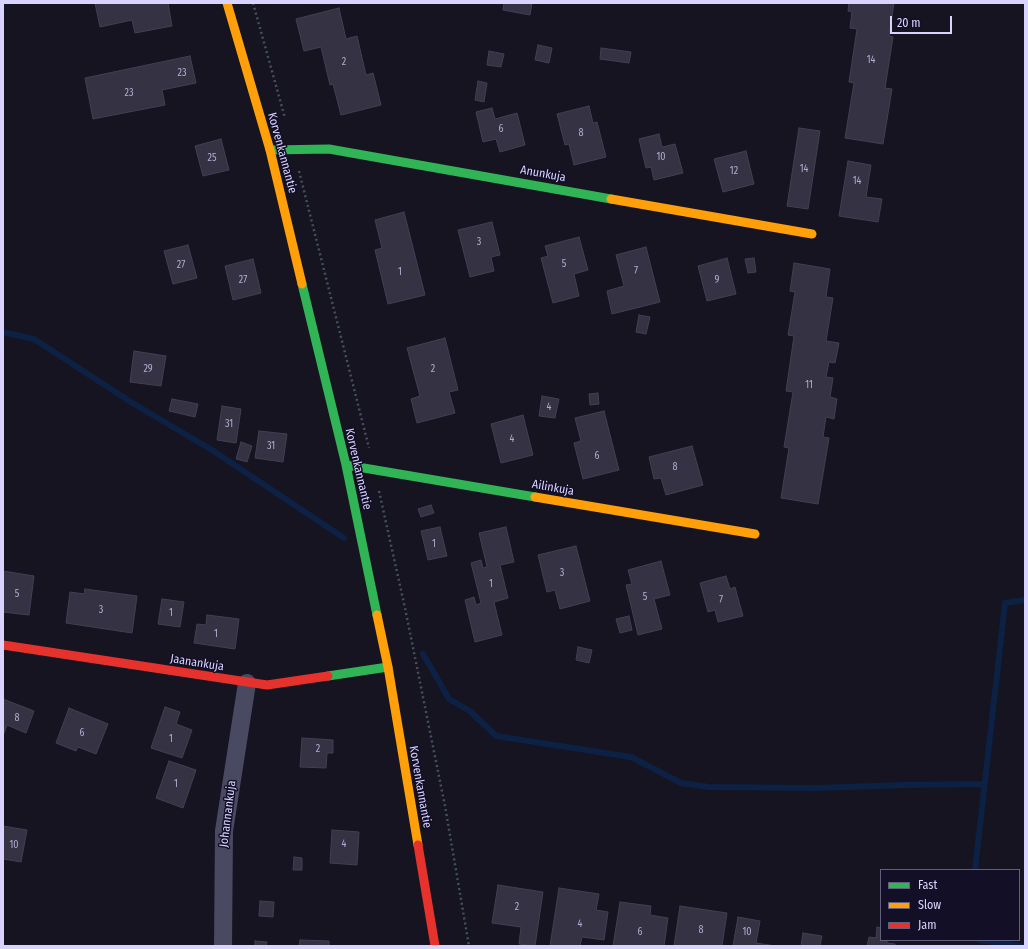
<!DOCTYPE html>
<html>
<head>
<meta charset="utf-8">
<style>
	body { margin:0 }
	#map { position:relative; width:1028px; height:949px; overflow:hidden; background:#161421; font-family:"Fira Sans Condensed",sans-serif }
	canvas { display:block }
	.frame { position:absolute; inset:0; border:4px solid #d9d4ff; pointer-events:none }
	.legend { position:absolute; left:880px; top:869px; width:140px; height:72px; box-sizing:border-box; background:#130f26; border:1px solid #625e7d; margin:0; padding:5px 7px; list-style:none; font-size:12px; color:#d9d4ff }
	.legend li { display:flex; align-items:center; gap:8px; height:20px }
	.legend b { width:20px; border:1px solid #625e7d }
	.scale { position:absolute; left:890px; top:16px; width:62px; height:18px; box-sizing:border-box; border:2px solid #d9d4ff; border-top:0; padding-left:5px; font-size:12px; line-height:14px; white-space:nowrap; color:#d9d4ff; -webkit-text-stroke:3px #130f26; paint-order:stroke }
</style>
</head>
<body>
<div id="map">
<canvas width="1028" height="949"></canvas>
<div class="frame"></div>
<ul class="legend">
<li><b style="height:5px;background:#30b455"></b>Fast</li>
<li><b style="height:5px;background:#ff9f0a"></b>Slow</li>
<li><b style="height:5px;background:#e5322d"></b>Jam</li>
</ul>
<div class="scale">20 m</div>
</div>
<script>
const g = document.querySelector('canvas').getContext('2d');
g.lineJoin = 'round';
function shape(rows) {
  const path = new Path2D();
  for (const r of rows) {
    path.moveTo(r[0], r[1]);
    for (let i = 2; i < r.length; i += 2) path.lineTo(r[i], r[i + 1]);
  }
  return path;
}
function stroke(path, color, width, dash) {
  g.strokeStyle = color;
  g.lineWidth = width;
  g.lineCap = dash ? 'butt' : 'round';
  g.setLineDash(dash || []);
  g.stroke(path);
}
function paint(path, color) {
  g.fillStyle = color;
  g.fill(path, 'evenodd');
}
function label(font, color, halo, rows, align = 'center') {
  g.font = font + ' "Fira Sans Condensed",sans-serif';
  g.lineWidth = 3;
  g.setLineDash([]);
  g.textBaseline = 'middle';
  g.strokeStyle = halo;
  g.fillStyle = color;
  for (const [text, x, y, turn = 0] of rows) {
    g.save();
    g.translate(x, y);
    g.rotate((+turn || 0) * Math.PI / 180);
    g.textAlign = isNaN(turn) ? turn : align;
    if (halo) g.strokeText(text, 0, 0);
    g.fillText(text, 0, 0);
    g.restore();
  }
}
stroke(shape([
	[3,332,34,339,134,404,212,450,344,538],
	[423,654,449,699,470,711,496,736,631,757,681,783,709,787,816,788,904,785,984,784],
	[975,870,1005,603,1025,600],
	[980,940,1021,946]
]), '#0d2144', 6);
const building = shape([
	[95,3,168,3,172,26,135,33,132,20,100,27,95,3],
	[504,3,532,3,530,15,503,10,504,3],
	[849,3,894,3,889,36,893,37,885,88,892,89,883,144,845,138,854,83,849,82,857,29,850,28,852,12,848,11,849,3],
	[339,8,346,39,357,36,366,75,373,73,381,105,341,115,333,84,330,85,321,47,304,51,296,19,339,8],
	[538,45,552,48,549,63,535,60,538,45],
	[601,48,631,52,629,63,600,59,601,48],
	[489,51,504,54,501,67,487,65,489,51],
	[190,56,196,83,162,90,165,105,93,119,85,78,190,56],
	[478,81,487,83,484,102,475,100,478,81],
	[589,106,593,123,597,122,606,157,574,165,569,144,565,145,557,114,589,106],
	[492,108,495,119,517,113,525,145,500,152,496,139,483,142,476,112,492,108],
	[799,128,820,131,808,209,787,206,799,128],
	[659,134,662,147,675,144,683,173,654,180,651,167,646,168,639,139,659,134],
	[221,139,229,170,203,176,195,146,221,139],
	[746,151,754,184,723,192,714,159,746,151],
	[848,161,871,165,866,197,882,199,878,222,839,216,848,161],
	[404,212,425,295,388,304,375,250,382,248,375,220,404,212],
	[492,222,500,255,491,257,494,271,470,277,458,230,492,222],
	[579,237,588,270,574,274,579,296,553,303,541,258,548,256,545,246,579,237],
	[188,245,197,278,173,284,164,251,188,245],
	[646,247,660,302,612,314,607,291,624,286,616,255,646,247],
	[727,258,736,294,707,301,698,266,727,258],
	[754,258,756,272,748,273,745,259,754,258],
	[253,259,261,293,233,300,225,266,253,259],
	[794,263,830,269,826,297,833,298,826,341,839,343,835,363,829,362,826,377,833,378,830,397,837,399,834,419,826,417,823,437,829,438,818,504,781,498,789,448,784,447,793,392,786,391,794,336,788,335,795,292,790,291,794,263],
	[639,315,650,317,646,334,636,332,639,315],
	[445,338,458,390,449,392,455,413,417,423,411,399,420,396,407,348,445,338],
	[134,351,166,356,161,386,130,382,134,351],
	[598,393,599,404,590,405,589,394,598,393],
	[542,396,559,399,555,418,539,416,542,396],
	[172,399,198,404,195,417,169,411,172,399],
	[222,406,241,409,236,443,217,440,222,406],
	[604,411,619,470,583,479,574,443,581,441,575,418,604,411],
	[523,415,533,455,501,463,491,424,523,415],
	[259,431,287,434,283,462,255,458,259,431],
	[241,442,252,446,247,462,236,459,241,442],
	[692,446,703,485,666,495,661,478,654,479,649,457,692,446],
	[431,505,434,513,421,517,418,509,431,505],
	[440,527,447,556,428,560,421,531,440,527],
	[506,527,514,562,500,565,508,598,494,602,502,635,475,642,465,600,474,597,476,605,481,603,471,563,481,560,483,568,487,567,479,533,506,527],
	[576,546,590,601,560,609,555,590,547,592,538,555,576,546],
	[661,561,670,595,654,599,662,629,638,635,626,585,632,584,628,570,661,561],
	[3,571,34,576,29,615,3,612,3,571],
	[726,576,730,589,735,587,743,616,718,622,715,610,708,612,700,583,726,576],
	[85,589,137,596,132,633,66,623,70,592,84,594,85,589],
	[162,599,184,602,180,627,158,624,162,599],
	[207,615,239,619,235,649,194,643,197,624,206,625,207,615],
	[629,616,632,630,620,633,616,619,629,616],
	[578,647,592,650,589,663,576,660,578,647],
	[3,699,34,711,26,733,7,725,3,736,3,699],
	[165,707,180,712,176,724,192,730,182,758,151,748,165,707],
	[69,708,108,724,96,754,78,747,76,751,56,743,69,708],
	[302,738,333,740,333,753,327,753,326,768,300,767,302,738],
	[169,761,196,770,183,808,156,798,169,761],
	[3,826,27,830,21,862,3,859,3,826],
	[332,830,359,832,357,865,330,863,332,830],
	[294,857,302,858,302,870,293,870,294,857],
	[498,885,543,892,535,946,519,944,521,927,492,923,498,885],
	[559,888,599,894,596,910,608,912,604,940,582,937,580,946,550,946,559,888],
	[260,901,274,902,273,917,259,916,260,901],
	[620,902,651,906,650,915,668,918,664,946,613,946,620,902],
	[680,906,727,913,722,946,674,946,680,906],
	[738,917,760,921,756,943,776,946,733,946,738,917],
	[877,927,881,928,881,940,887,940,887,943,895,944,895,946,867,946,869,937,876,938,877,927],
	[803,933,822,936,820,946,801,946,803,933],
	[300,940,329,941,329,946,299,946,300,940],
	[255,941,267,942,266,946,255,946,255,941]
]);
paint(building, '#343243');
stroke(building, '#433f54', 1);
stroke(shape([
	[253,3,285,118],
	[299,171,369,448],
	[379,491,405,608,445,806,469,946]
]), '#44505f', 2.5, [2, 3]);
stroke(shape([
	[223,946,224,831,247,683]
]), '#4a4962', 18);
stroke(shape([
	[270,150,329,149,611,199],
	[302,284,346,465,377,615],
	[346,465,535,497],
	[328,676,388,667]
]), '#30b455', 9);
stroke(shape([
	[227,3,270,150,302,284],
	[611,199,812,234],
	[535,497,755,534],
	[377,615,388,667,418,845]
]), '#ff9f0a', 9);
stroke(shape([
	[3,645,267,685,328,676],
	[418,845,435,946]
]), '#e5322d', 9);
label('10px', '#b0acd0', null, [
	["14",871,60],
	["2",344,62],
	["23",182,73],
	["23",129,93],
	["6",501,129],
	["8",581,133],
	["10",661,157],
	["25",212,158],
	["14",804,169],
	["12",734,171],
	["14",857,181],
	["3",479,242],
	["5",564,264],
	["27",181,265],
	["7",636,271],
	["1",400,272],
	["27",243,280],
	["9",717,280],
	["29",148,369],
	["2",433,369],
	["11",809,385],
	["4",549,407],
	["31",229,424],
	["4",512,439],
	["31",271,446],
	["6",597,456],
	["8",675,467],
	["1",434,544],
	["3",562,573],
	["1",491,584],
	["5",17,594],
	["5",645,597],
	["7",721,600],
	["3",101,610],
	["1",171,613],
	["1",216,634],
	["8",17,718],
	["6",82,733],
	["1",171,739],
	["2",318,749],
	["1",176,784],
	["4",344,844],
	["10",14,845],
	["2",517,907],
	["4",580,924],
	["8",701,930],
	["6",640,932],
	["10",747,932]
]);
label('12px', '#d9d4ff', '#130f26', [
	["Korvenkannantie",282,153,75],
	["Anunkuja",543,174,10],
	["Korvenkannantie",358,469,77],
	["Ailinkuja",553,488,10],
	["Jaanankuja",197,663,9],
	["Korvenkannantie",420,787,80],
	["Johannankuja",228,814,-83]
]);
</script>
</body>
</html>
